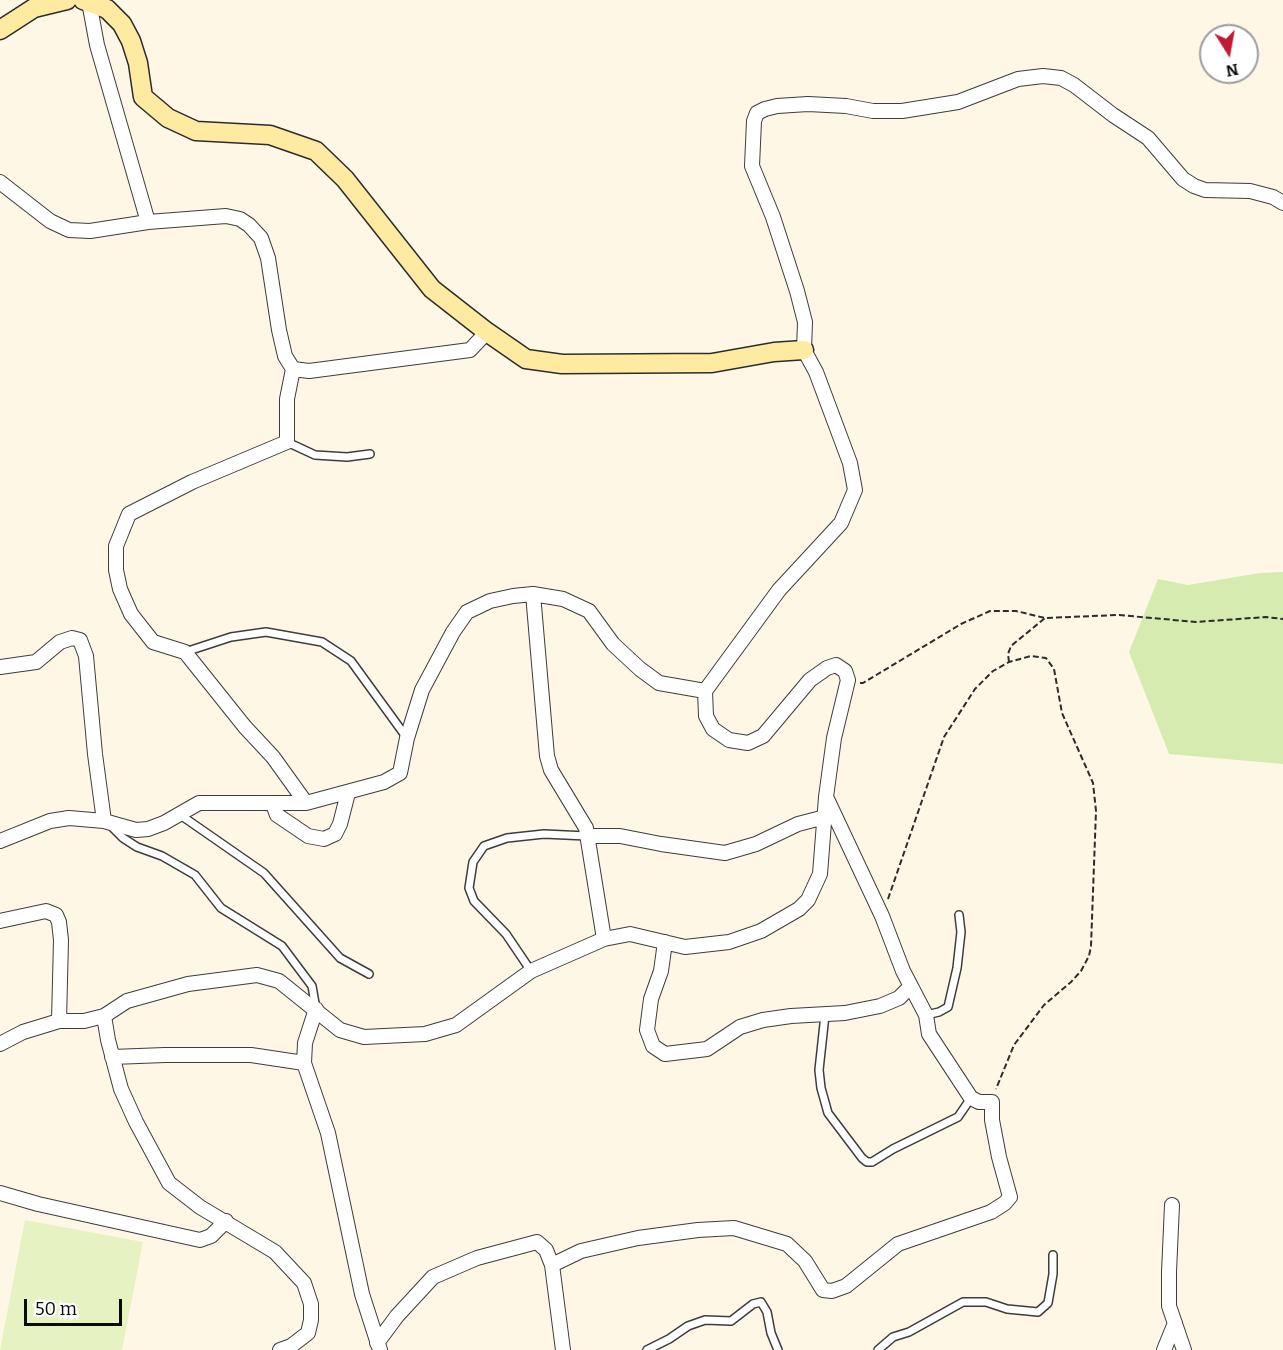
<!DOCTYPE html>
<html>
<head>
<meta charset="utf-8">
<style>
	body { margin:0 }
	#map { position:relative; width:1283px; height:1350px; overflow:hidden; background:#fff7e6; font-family:Bitter,serif }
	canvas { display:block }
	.north { position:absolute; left:1199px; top:24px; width:60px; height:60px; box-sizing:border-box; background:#fff; border:2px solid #9d9d9d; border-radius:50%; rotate:169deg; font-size:16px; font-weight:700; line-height:24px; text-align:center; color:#0a0a0a }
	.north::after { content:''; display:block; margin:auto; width:21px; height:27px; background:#c11a36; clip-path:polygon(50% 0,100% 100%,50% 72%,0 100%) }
	.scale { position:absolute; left:24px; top:1299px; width:98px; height:27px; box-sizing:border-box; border:3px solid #0a0a0a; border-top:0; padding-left:8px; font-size:18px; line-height:21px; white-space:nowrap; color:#0a0a0a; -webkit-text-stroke:4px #fff; paint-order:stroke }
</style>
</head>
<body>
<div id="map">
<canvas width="1283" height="1350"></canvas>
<div class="north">N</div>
<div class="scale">50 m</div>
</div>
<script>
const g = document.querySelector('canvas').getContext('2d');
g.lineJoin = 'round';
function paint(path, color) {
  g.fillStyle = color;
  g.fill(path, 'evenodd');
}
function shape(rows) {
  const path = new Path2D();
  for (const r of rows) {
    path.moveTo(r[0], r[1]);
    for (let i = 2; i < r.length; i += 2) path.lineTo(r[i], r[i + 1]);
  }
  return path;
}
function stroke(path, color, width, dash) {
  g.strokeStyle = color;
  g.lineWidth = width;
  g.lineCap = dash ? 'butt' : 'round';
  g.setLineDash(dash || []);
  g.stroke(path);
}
paint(shape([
	[1283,572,1283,764,1169,754,1129,652,1158,579,1188,585,1260,573]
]), '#d5ebaf');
paint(shape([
	[25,1220,143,1242,122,1350,0,1350]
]), '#e6f2c1');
const lane = shape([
	[287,442,315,455,347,457,370,454],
	[185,652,231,637,266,632,322,642,351,661,407,738],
	[179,814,264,873,340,958,369,974],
	[111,826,123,838,137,847,162,856,195,875,221,908,282,946,312,986,316,1009],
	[531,971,506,934,474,901,469,888,473,862,484,846,507,838,544,834,587,836],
	[825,1015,819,1070,821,1088,828,1113,862,1158,867,1162,872,1162,893,1149,958,1117,971,1098],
	[926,1015,939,1012,948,1007,957,968,961,932,959,915],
	[647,1350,669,1339,688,1326,705,1320,731,1321,753,1304,761,1302,767,1312,771,1333,778,1350],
	[878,1350,893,1337,909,1332,963,1302,986,1302,1007,1309,1038,1312,1048,1303,1053,1274,1053,1255]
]);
const street = shape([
	[89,2,97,45,148,222],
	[0,182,50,221,69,230,90,231,148,222,226,216,240,219,249,225,261,238,268,258,279,330,285,356,293,369,287,399,287,442,192,482,129,514,116,546,116,570,120,589,131,614,153,642,185,652,245,727,273,757,306,803],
	[293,369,309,371,470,350,487,332],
	[533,594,547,756,551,770,586,828,604,939],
	[0,667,36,662,60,642,72,638,80,640,86,656,95,754,104,821],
	[273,804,277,815,308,836,324,839,335,834,340,824,348,793],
	[587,836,620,836,661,844,725,853,756,844,798,824,825,817],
	[0,841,50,821,69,818,104,821,136,830,148,829,164,823,199,803,306,803,384,782,400,773,407,738,422,690,453,632,467,612,490,601,513,596,533,594,563,599,589,611,613,644,640,669,659,683,705,691],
	[0,921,46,911,56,915,59,922,61,940,59,1021],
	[665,942,661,971,651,999,647,1030,653,1046,665,1054,707,1049,740,1027,763,1020,791,1016,845,1013,880,1006,899,998,910,987],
	[316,1009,305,1043,304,1063,328,1133,362,1294,380,1350],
	[104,1016,108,1040,121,1089,136,1122,169,1183,200,1207,275,1252,304,1283,311,1304,311,1320,308,1333,291,1346,280,1350],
	[0,1044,23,1032,59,1021,84,1021,104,1016,127,1001,188,984,257,975,279,981,340,1030,364,1037,425,1034,456,1025,531,971,604,939,630,934,685,947,729,942,761,931,799,909,808,900,820,874,826,797,834,738,848,680,845,671,836,665,827,668,810,680,763,736,748,743,729,740,713,729,706,716,705,691,779,590,841,523,855,490,850,463,816,372,804,350,805,322,797,291,773,217,752,166,754,121,757,113,765,109,777,106,808,104,846,106,873,111,902,111,958,102,1018,79,1043,76,1061,78,1074,85,1113,115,1148,138,1183,179,1194,186,1205,190,1250,191,1273,197,1283,203],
	[112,1057,165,1055,251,1055,304,1063],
	[0,1193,38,1204,200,1240,211,1236,226,1221],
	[1172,1205,1169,1272,1169,1306,1184,1350],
	[552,1265,581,1251,638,1238,698,1230,734,1228,787,1244,805,1261,823,1290,832,1291,846,1286,898,1244,991,1212,1005,1203,1010,1197,999,1157,992,1120,992,1102,979,1102,971,1098,929,1034,926,1015,903,971,882,916,827,799],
	[377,1343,397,1316,433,1277,477,1258,537,1242,546,1250,552,1265,563,1350],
	[1164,1350,1175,1323]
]);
const secondary = shape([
	[83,0,107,9,122,24,131,41,138,63,143,97,168,118,196,131,270,135,316,151,345,179,432,289,487,332,526,359,562,364,712,363,774,352,804,350],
	[0,30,34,8,67,0]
]);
stroke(lane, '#3d3d3d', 10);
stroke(street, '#3d3d3d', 16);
stroke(secondary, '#2c2c2c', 21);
stroke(shape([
	[1009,662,1008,654,1011,646,1045,618],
	[860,683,863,683,961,624,990,611,1016,611,1045,618,1119,615,1196,622,1266,617,1283,619],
	[888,899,944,737,975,689,993,671,1009,662,1031,656,1046,658,1054,669,1062,713,1093,783,1096,811,1091,946,1089,956,1081,971,1071,982,1044,1005,1014,1045,996,1089]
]), '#2c2c2c', 2, [6, 3]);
stroke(lane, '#fff', 7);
stroke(street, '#fff', 14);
stroke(secondary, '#ffeaa1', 18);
</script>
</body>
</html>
